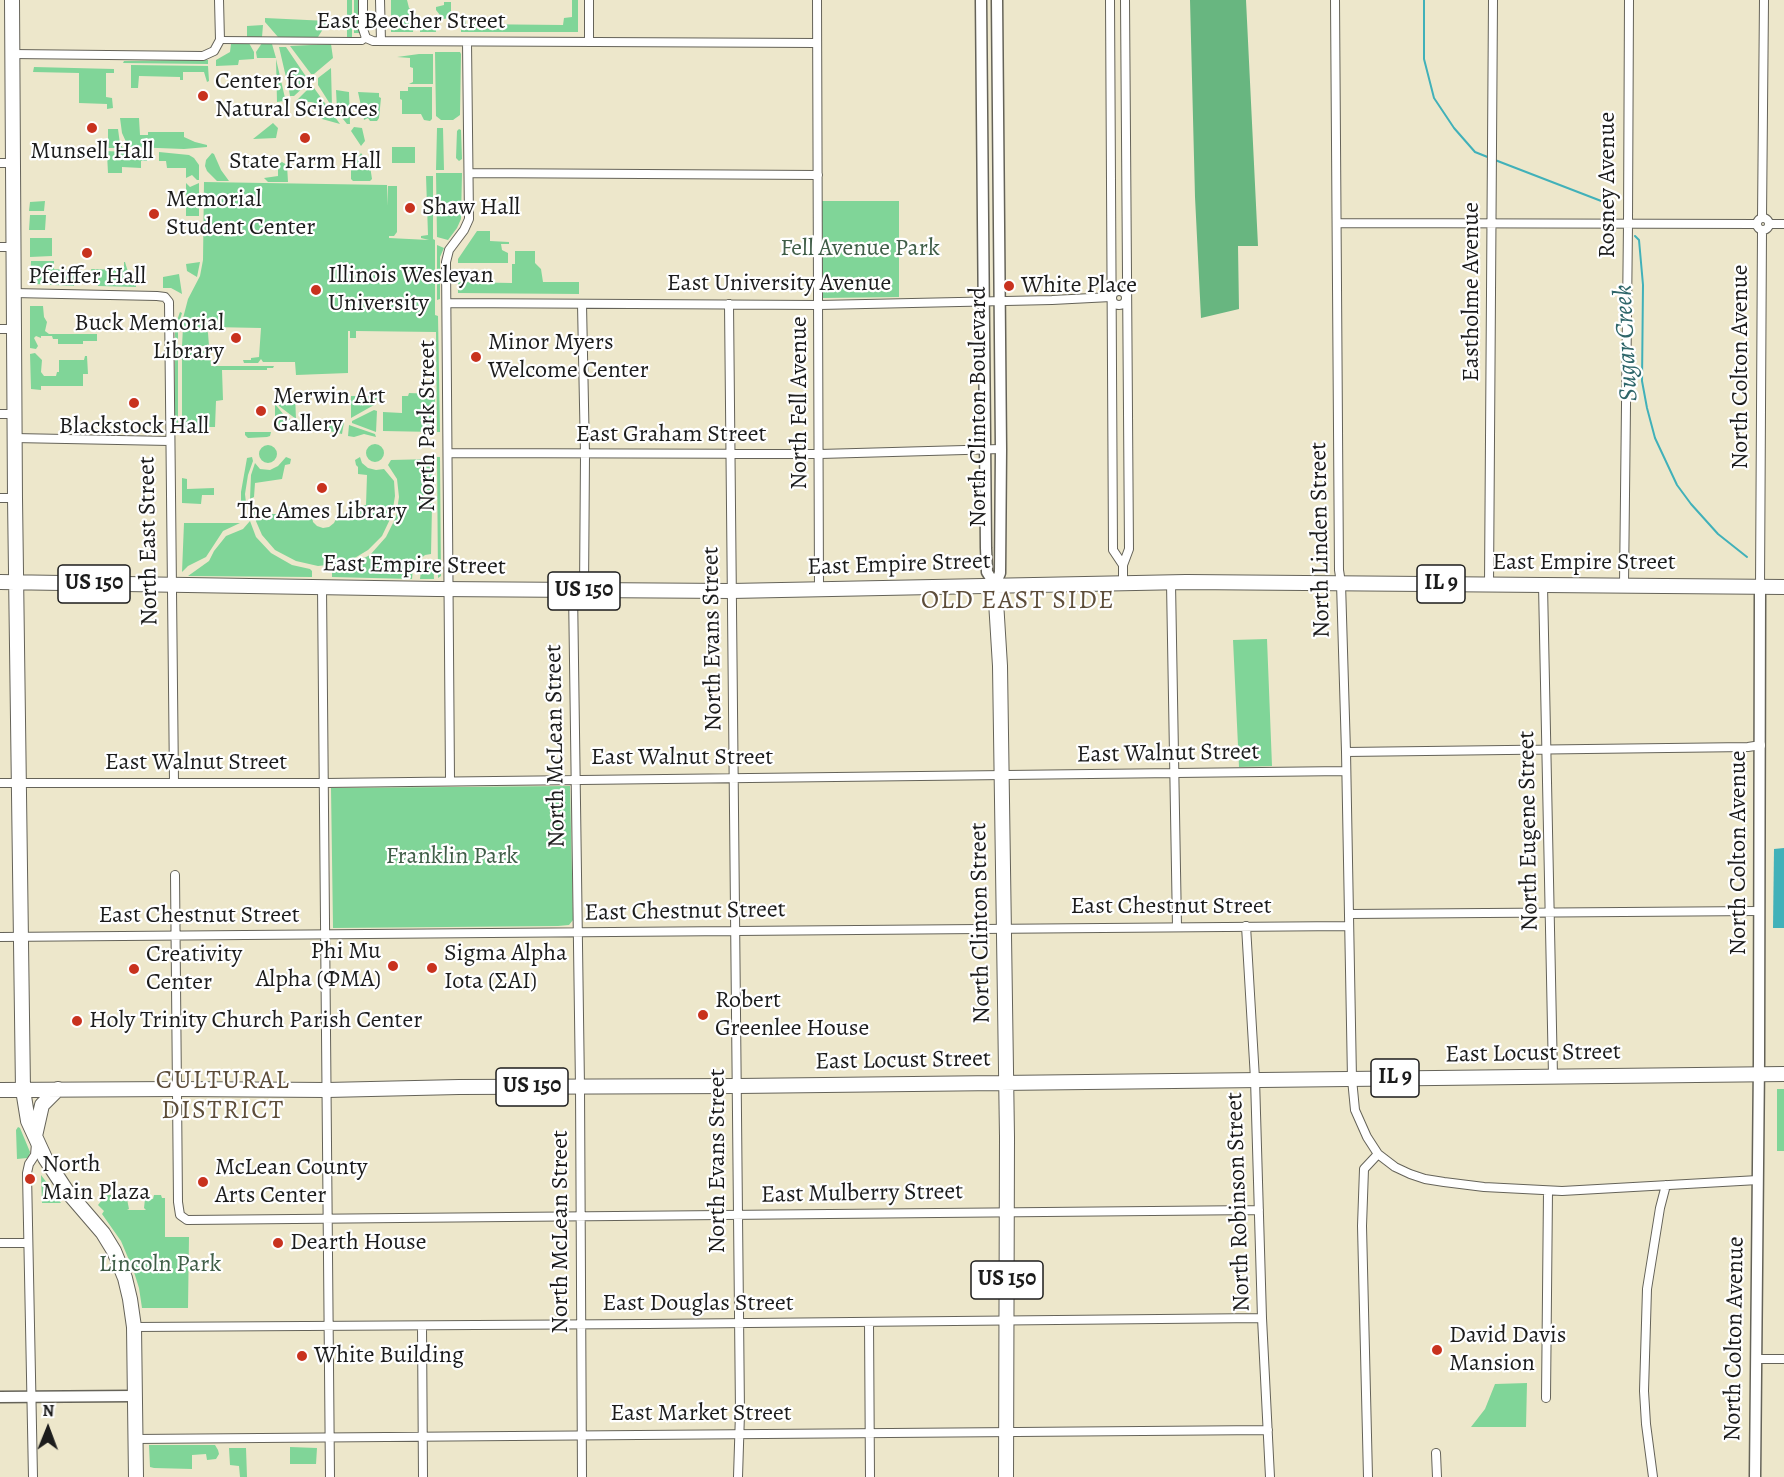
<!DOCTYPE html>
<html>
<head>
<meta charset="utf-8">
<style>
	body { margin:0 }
	#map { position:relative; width:1784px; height:1477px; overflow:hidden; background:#ede7cb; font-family:Alegreya,serif }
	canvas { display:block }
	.north { position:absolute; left:18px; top:1399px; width:60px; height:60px; -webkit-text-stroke:4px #fff; paint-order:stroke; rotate:1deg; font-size:16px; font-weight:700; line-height:24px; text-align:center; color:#1c1c1c }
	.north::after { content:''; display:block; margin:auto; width:21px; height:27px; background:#1c1c1c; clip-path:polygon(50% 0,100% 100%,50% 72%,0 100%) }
</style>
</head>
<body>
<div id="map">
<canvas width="1784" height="1477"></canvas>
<div class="north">N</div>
</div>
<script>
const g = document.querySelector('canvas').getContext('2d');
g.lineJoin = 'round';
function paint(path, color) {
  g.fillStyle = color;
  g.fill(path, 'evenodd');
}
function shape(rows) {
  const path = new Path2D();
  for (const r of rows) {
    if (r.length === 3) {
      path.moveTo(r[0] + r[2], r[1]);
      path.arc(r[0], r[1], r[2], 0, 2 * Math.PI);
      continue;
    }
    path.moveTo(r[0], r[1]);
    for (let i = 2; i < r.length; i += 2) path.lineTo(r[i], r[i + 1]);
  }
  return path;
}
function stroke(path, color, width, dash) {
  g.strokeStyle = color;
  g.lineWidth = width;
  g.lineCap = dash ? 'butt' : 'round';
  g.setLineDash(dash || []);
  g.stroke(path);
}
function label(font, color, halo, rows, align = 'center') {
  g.font = font + ' Alegreya,serif';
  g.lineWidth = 4.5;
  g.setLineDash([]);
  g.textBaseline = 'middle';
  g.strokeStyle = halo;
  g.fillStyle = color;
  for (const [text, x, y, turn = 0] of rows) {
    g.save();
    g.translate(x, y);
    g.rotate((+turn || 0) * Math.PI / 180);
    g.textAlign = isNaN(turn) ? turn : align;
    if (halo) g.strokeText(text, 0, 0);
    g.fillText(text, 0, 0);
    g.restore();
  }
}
paint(shape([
	[347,0,352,0,352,38,347,38],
	[354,0,359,0,359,33,354,33],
	[391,0,407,0,409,8,416,14,412,22,414,22,413,32,391,32],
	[572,0,578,0,578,32,461,32,461,21,465,17,466,24,563,25,564,18,572,17],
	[444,2,451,2,451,18,443,19,436,10,436,7,444,5],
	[265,18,328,21,318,37,278,37,265,22],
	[429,18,435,22,436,32,420,32,420,22,423,19],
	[263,25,262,37,247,37,247,26],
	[249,43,254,52,254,59,239,60,238,65,216,66,216,60,230,52,231,44],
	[262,43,272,44,276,58,257,58,256,52],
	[331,44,333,58,314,74,311,74,290,46],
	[279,47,286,47,307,78,307,84,294,96,290,96,289,90],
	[435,52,460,52,461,54,460,115,453,120,441,120,436,116],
	[419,54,433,54,433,84,409,84,413,82,413,68,410,67,410,58,397,57],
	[276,59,285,98,284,101,277,102],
	[208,60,208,64,123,63,124,61],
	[131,65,208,66,209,81,207,82,204,72,183,72,183,80,180,80,180,77,139,76,138,88,131,88],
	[34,67,114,69,114,73,106,73,106,97,112,98,113,108,107,109,107,104,79,103,79,73,33,72],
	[331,68,332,107,318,85,318,78],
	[310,87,314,88,340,124,322,119,314,103,311,102,295,102],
	[408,87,432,87,432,119,430,121,424,120,421,114,402,114,402,100,400,99,400,91,408,91],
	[336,90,349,92,350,124,347,124,339,114,337,109],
	[358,92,379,93,379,97,381,98,379,118,377,121,370,121,368,118,364,120],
	[120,118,139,118,140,135,148,135,148,132,184,132,184,137,195,142,207,145,207,147,184,149,131,147,127,144,122,133],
	[273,123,278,128,276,138,253,139],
	[354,127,362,128,365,141,361,146,351,131],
	[437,128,443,128,444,170,436,170],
	[108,129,118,129,120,144,123,148,106,148,106,146,108,145],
	[459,129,461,130,462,159,459,161,456,158,457,131],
	[392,147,415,147,415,163,392,163],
	[106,151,147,153,147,161,141,161,141,168,122,167,122,173,108,173,107,154],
	[159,152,189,155,194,158,199,165,199,180,197,180,192,175,186,178,186,168,167,168,166,161,159,161],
	[212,153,214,154,221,170,229,181,217,181,207,171,205,166,206,160],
	[361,153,370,166,372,179,370,181,353,181,351,179,351,169],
	[282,162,287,165,288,182,268,182,264,178,278,176,278,164],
	[436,173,462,173,461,219,457,228,448,240,437,237],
	[426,176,433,176,433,239,435,240,435,315,438,316,440,432,437,432,436,332,356,331,356,338,350,338,350,331,348,331,348,373,296,375,295,362,263,362,261,359,258,363,244,363,243,360,251,360,251,358,259,357,261,328,212,327,211,328,205,327,208,333,209,346,182,346,183,327,181,326,188,299,200,276,203,260,204,182,387,185,388,206,388,186,397,186,397,232,394,236,389,236,389,238,429,240,421,238,421,236,428,235],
	[186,183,190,187,199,183,199,216,186,216],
	[45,201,44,211,29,211,30,202],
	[821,201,899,201,899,297,822,298],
	[30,215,46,215,45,230,29,230],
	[477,231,490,231,490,241,509,242,509,244,501,244,502,250,508,253,508,263,458,263,458,259],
	[30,238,52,238,52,256,30,257],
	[437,245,444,248,440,257,440,299,437,300],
	[515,251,535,251,535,263,541,269,543,282,579,282,579,294,458,293,458,282,512,283,512,264,515,264],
	[31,261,54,261,54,269,81,271,75,277,74,286,36,284,36,282,30,281],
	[124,262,125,262,128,272,136,276,136,287,98,286,97,277,92,272,91,269,121,270,124,268],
	[200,262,197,277,187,271,186,264],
	[179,274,182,294,171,288,163,288,163,277],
	[30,306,43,306,44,317,47,322,45,331,49,334,97,334,97,341,83,341,83,344,58,344,58,339,53,339,52,336,41,336,41,338,36,336,34,338,38,346,36,349,30,348],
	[180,312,182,313,178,326,178,428,175,428,175,326],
	[182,351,210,351,211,366,274,366,273,368,267,368,267,370,222,370,223,400,216,401,215,427,182,427],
	[35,353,42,360,41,372,44,376,56,376,57,372,59,372,59,360,84,360,85,356,87,356,88,374,83,374,83,386,41,386,41,390,31,389,30,354],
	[409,393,435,394,435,432,383,431,383,412,402,413,402,396,408,396],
	[275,394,295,394,296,419,279,406],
	[351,396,377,396,377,398,374,405,351,418],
	[275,404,284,415,296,423,288,425,282,430,275,430],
	[374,410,377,411,376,432,352,423,352,421],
	[340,421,344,422,342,434,325,430,325,422],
	[304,422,319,422,319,430,301,433,299,431,299,424],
	[349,425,375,434,376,437,364,434,354,437,348,436],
	[245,432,271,432,270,436,267,437,248,438,245,435],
	[375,453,9],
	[268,454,9],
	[252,457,253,461,248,475,245,494,246,503,244,504,241,502,241,492,247,458],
	[286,457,291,459,290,464,285,465,282,479,255,483,254,497,250,499,251,475,255,463,260,469,270,470,278,466],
	[360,457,362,463,368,468,376,470,384,469,394,481,395,496,392,515,382,536,368,550,348,562,336,564,318,566,296,561,275,550,262,535,252,512,263,511,270,514,279,514,287,507,295,508,295,515,312,516,313,522,317,526,323,528,329,527,334,523,338,515,358,514,358,506,366,505,367,475,358,474,358,467,356,465,355,460],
	[437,457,440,457,441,576,438,578],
	[433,459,431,554,425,555,418,561,413,569,412,579,332,577,332,569,348,566,370,555,386,537,396,517,399,497,397,479,388,465,391,460],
	[182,478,187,479,187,489,214,488,214,495,202,495,201,504,182,503],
	[250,521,256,537,271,553,292,565,310,569,312,571,312,577,188,576,209,561,214,551,226,536,243,529],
	[184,523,240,523,223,531,206,557,188,566,182,572],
	[433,561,434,579,420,579,421,571,426,564],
	[1267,639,1272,766,1239,767,1233,640],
	[570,786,573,920,569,925,558,926,333,928,331,788],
	[1777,1089,1784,1089,1784,1151,1777,1151],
	[18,1127,20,1128,30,1152,29,1156,27,1158,17,1159,16,1130],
	[41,1175,50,1187,61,1203,42,1203],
	[106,1195,119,1195,119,1199,127,1199,129,1209,127,1210,146,1210,144,1208,145,1199,153,1199,154,1195,161,1195,162,1198,165,1198,165,1237,189,1237,188,1308,142,1308,139,1288,134,1272,121,1241,102,1214,104,1211,98,1205],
	[1527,1383,1526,1427,1471,1427,1485,1409,1495,1384],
	[149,1445,215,1445,218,1450,219,1454,216,1459,207,1460,206,1454,192,1455,192,1469,154,1468,150,1467],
	[290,1447,317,1448,316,1464,290,1464],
	[229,1448,246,1448,247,1477,240,1477,239,1466,230,1465]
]), '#80d598');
paint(shape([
	[1190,0,1246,0,1258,246,1238,246,1239,309,1201,318,1195,197]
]), '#68b680');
paint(shape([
	[1784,848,1784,928,1773,928,1774,849]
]), '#41b1b9');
stroke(shape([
	[1424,0,1424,59,1434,98,1454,128,1475,152,1490,158],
	[1495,160,1609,204,1611,207],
	[1635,236,1639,240,1643,285,1642,381,1647,408,1655,438,1677,485,1691,504,1718,534,1747,557]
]), '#41b1b9', 2);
const pedestrian = shape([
	[220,40,353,41,362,41,366,38]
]);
const minor = shape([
	[363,0,363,29,366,38,373,41,817,43],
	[380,0,381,41],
	[589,0,589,42],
	[817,0,819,590],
	[1110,0,1113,550,1123,565],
	[1335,0,1339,570,1341,583,1346,752,1352,1079,1355,1110,1367,1137,1378,1154,1395,1167,1410,1174,1425,1179,1444,1182,1484,1187,1562,1191,1758,1180],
	[12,54,203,56,214,51,220,40,219,0],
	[0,163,12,163],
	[469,173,818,175],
	[1762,218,1764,0],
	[1763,224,6],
	[1337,223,1757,224],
	[1769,224,1784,224],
	[0,247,13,247],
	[1119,298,7],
	[14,293,157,296,165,297,169,302,174,783],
	[447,303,819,305,1052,300,1111,297],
	[582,304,585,455,584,591],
	[729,304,738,1215,740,1413,738,1477],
	[0,329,14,329],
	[0,414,14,414],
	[14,438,170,441],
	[449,453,820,454,1001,449],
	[0,498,15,498],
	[1123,583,1123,565,1129,549,1125,0],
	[1171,583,1177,927],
	[1489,584,1493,0],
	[1543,585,1553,1076],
	[1624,585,1628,224,1629,0],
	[322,587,330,1477],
	[1760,587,1762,230],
	[573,590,580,1087,582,1477],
	[1346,752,1748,747,1761,745],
	[450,780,446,262,449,250,464,230,469,219,467,42],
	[0,783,325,783,1346,771],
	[175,875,178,1202,180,1215,187,1220,1259,1210],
	[1349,914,1760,911],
	[1246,926,1255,1079,1262,1318,1270,1477],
	[0,937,1348,926],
	[0,1243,28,1243],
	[869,1322,870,1477],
	[422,1326,423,1477],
	[134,1327,647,1324,1262,1318],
	[1756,1359,1784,1359],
	[1546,1398,1548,1191],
	[135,1439,1268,1430],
	[1436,1453,1437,1477],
	[33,1477,27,1173,29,1164,35,1155,36,1144],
	[1368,1477,1362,1226,1364,1169,1378,1154],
	[1653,1477,1646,1424,1644,1391,1647,1289,1660,1208,1666,1185]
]);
const tertiary = shape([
	[981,0,986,548,987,572,995,585],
	[995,585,1000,573,1001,449,997,0],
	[0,1397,134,1396],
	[1755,1477,1759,1061,1760,587]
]);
const primary = shape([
	[12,0,15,498,23,1090,28,1121,45,1158,66,1190,103,1233,114,1251,125,1278,130,1299,134,1327,136,1477],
	[0,582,437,589,731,591,1186,582,1784,587],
	[995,585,1000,666,1007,1137,1006,1477],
	[0,1090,176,1089,327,1090,459,1087,738,1086,1784,1074],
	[35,1136,42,1105,58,1089]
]);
stroke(pedestrian, '#656359', 8);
stroke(minor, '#656359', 10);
stroke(tertiary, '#656359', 13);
stroke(primary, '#656359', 16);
stroke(pedestrian, '#fff', 6);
stroke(minor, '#fff', 8);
stroke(tertiary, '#fff', 10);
stroke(primary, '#fff', 14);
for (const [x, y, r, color] of [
	[203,96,6,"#c8321e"],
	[92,128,6,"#c8321e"],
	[305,138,6,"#c8321e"],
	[410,208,6,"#c8321e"],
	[154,214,6,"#c8321e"],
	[87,253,6,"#c8321e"],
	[1009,286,6,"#c8321e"],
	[316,290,6,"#c8321e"],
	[236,338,6,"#c8321e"],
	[476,357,6,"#c8321e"],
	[134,403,6,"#c8321e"],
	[261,411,6,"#c8321e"],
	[322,488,6,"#c8321e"],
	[393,966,6,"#c8321e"],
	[432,968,6,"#c8321e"],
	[134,969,6,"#c8321e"],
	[703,1015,6,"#c8321e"],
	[77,1021,6,"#c8321e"],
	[30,1179,6,"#c8321e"],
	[203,1182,6,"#c8321e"],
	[278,1243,6,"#c8321e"],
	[1437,1350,6,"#c8321e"],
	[302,1356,6,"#c8321e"]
]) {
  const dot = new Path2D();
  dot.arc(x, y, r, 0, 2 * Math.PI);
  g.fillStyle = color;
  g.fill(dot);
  stroke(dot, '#fff', 2);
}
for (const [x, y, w] of [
	[94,584,72],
	[1441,584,48],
	[584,591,72],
	[1395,1078,48],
	[532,1087,72],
	[1007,1280,72]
]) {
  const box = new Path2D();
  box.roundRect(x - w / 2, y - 19, w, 38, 4.5);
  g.fillStyle = '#fff';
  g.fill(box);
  stroke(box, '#1c1c1c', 1.5);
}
label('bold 22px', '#1c1c1c', null, [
	["US 150",94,584],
	["IL 9",1441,584],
	["US 150",584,591],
	["IL 9",1395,1078],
	["US 150",532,1087],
	["US 150",1007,1280]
]);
label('24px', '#1c1c1c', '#fff', [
	["East Beecher Street",411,22],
	["Rosney Avenue",1608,185,-90],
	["East University Avenue",779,284],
	["Eastholme Avenue",1472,292,-90],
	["North Colton Avenue",1741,367,-90],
	["North Fell Avenue",800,403,-90],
	["North Clinton Boulevard",979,407,-90],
	["North Park Street",428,426,-90],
	["East Graham Street",671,435],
	["North Linden Street",1321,540,-91],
	["North East Street",149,541,-91],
	["East Empire Street",1584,563],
	["East Empire Street",899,565,-2],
	["East Empire Street",414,566,1],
	["North Evans Street",713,639,-91],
	["North McLean Street",556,746,-91],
	["East Walnut Street",1168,754,-1],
	["East Walnut Street",682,758],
	["East Walnut Street",196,763],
	["North Eugene Street",1529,831,-91],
	["North Colton Avenue",1739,853,-90],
	["East Chestnut Street",1171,907],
	["East Chestnut Street",685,912,-1],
	["East Chestnut Street",199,916],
	["North Clinton Street",981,923,-91],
	["East Locust Street",1533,1054,-1],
	["East Locust Street",903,1061,-1],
	["North Evans Street",718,1161,-90],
	["East Mulberry Street",862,1194,-1],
	["North Robinson Street",1239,1202,-92],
	["North McLean Street",561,1232,-90],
	["East Douglas Street",698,1304],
	["North Colton Avenue",1735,1339,-89],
	["East Market Street",701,1414]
]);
label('24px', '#1c1c1c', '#fff', [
	["Center for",215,82],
	["Natural Sciences",215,110],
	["Munsell Hall",92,152,"center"],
	["State Farm Hall",305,162,"center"],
	["Memorial",166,200],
	["Student Center",166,228],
	["Shaw Hall",422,208],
	["Illinois Wesleyan",328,276],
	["University",328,304],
	["Pfeiffer Hall",87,277,"center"],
	["White Place",1021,286],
	["Buck Memorial",224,324,"right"],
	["Library",224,352,"right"],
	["Minor Myers",488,343],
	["Welcome Center",488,371],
	["Merwin Art",273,397],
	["Gallery",273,425],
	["Blackstock Hall",134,427,"center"],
	["The Ames Library",322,512,"center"],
	["Phi Mu",381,952,"right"],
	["Alpha (ΦΜΑ)",381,980,"right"],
	["Sigma Alpha",444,954],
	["Iota (ΣΑΙ)",444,982],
	["Creativity",146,955],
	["Center",146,983],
	["Robert",715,1001],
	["Greenlee House",715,1029],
	["Holy Trinity Church Parish Center",89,1021],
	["North",42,1165],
	["Main Plaza",42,1193],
	["McLean County",215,1168],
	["Arts Center",215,1196],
	["Dearth House",290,1243],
	["David Davis",1449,1336],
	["Mansion",1449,1364],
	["White Building",314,1356]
], 'left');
label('24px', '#3f5d47', '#fff', [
	["Fell Avenue Park",860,249],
	["Franklin Park",452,857],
	["Lincoln Park",160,1265]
]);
label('italic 26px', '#2e666a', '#fff', [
	["Sugar Creek",1627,343,-93]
]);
g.letterSpacing = '1.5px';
label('26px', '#5d4d3a', '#fff', [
	["OLD EAST SIDE",1018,602],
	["CULTURAL",223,1082],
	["DISTRICT",223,1112]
]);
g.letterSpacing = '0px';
</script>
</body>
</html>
